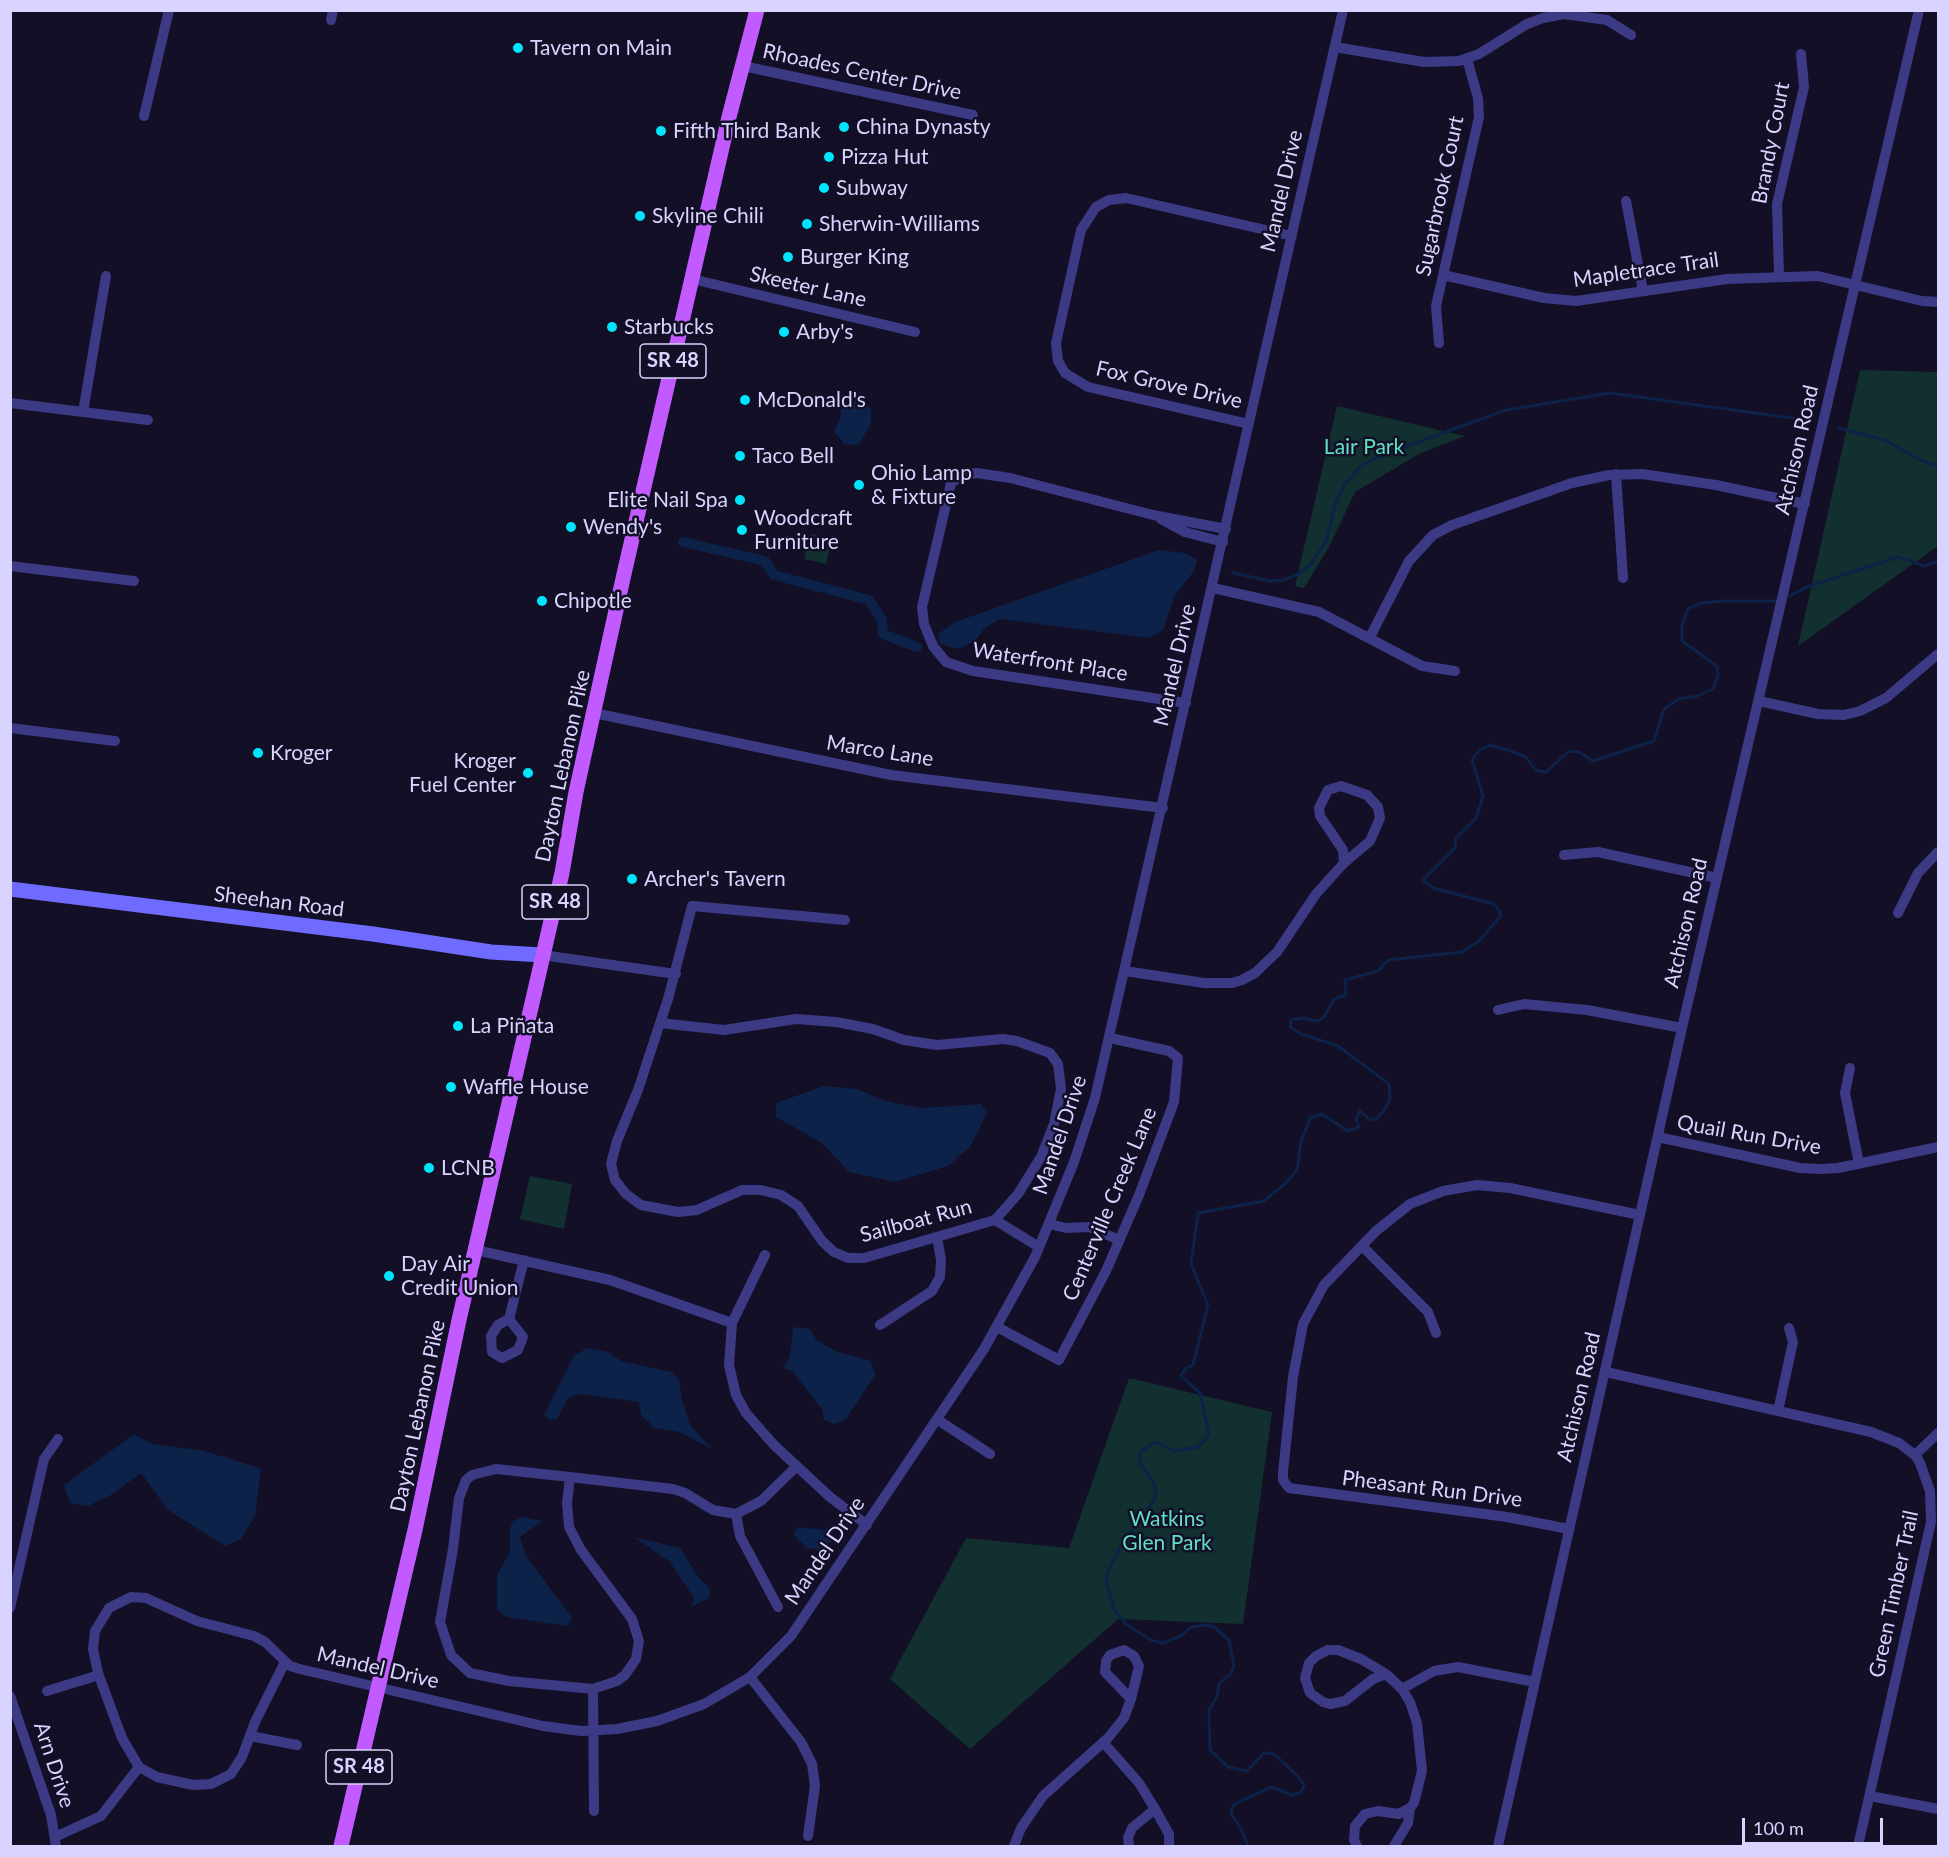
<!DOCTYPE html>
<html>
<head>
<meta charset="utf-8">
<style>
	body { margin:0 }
	#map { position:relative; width:1949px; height:1857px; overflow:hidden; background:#130f26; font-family:Lato,sans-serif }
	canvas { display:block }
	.frame { position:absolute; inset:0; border:12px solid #d9d4ff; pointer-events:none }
	.scale { position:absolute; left:1742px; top:1818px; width:141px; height:27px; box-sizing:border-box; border:3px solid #d9d4ff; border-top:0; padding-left:8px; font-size:18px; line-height:21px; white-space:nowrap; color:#d9d4ff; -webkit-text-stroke:4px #130f26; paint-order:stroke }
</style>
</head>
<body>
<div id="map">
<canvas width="1949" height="1857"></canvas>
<div class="frame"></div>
<div class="scale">100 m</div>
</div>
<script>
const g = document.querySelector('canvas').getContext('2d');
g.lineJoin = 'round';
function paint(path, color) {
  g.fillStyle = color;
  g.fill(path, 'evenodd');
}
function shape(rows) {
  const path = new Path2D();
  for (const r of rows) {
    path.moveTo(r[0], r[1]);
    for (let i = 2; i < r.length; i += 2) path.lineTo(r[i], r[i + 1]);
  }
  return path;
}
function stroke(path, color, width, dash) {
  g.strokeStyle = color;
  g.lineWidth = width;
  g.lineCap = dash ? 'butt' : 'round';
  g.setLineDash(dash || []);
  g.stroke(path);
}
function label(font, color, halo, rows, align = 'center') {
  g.font = font + ' Lato,sans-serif';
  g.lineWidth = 5;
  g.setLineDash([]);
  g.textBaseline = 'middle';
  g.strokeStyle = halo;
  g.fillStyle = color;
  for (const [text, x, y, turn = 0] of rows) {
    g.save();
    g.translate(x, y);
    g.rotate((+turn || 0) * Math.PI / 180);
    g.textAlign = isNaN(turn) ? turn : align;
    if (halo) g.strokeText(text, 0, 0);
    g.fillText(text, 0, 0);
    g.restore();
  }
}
paint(shape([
	[1860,370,1938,372,1938,546,1798,646],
	[1337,406,1465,436,1419,454,1355,492,1329,547,1304,588,1295,586],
	[810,534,832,538,826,564,804,559],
	[530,1176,572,1184,564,1229,520,1219],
	[1129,1378,1272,1412,1243,1624,1118,1619,970,1749,890,1679,966,1538,1069,1548]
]), '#12302f');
paint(shape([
	[860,399,871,409,871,424,858,445,844,444,834,432,841,415,841,408],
	[1159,550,1185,553,1197,560,1194,571,1175,595,1163,630,1149,638,1000,619,984,629,975,641,959,649,940,644,938,634,955,622],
	[824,1086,857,1089,885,1101,921,1108,981,1104,987,1113,970,1147,948,1166,895,1182,849,1172,822,1143,776,1117,776,1103],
	[793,1327,810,1329,817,1341,836,1351,871,1361,875,1375,846,1419,835,1424,824,1420,822,1409,792,1371,783,1368,790,1357],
	[587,1348,608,1352,621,1361,672,1372,679,1379,682,1401,690,1425,712,1449,679,1432,655,1428,641,1415,639,1402,579,1394,568,1398,557,1419,551,1420,544,1415,574,1356],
	[134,1434,152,1444,204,1451,261,1468,255,1516,241,1539,225,1546,168,1510,141,1473,111,1495,88,1506,70,1503,64,1485],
	[523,1517,543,1521,520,1537,526,1556,572,1618,568,1626,506,1617,497,1610,497,1575,510,1552,510,1529,513,1521],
	[832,1524,833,1540,820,1550,807,1548,793,1534,799,1527,824,1530],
	[634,1537,680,1548,699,1578,710,1589,709,1598,691,1607,694,1598,670,1562]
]), '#0c2248');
stroke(shape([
	[1839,428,1885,440,1920,460,1938,466],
	[1233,573,1270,581,1284,580,1298,574,1311,564,1326,541,1336,502,1345,484,1361,466,1375,458,1506,410,1610,393,1806,420],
	[1785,598,1807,587,1898,557,1925,566,1938,561],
	[1248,1846,1240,1827,1231,1814,1233,1805,1271,1787,1292,1795,1301,1792,1304,1785,1299,1777,1274,1754,1264,1753,1247,1771,1228,1767,1210,1750,1209,1710,1217,1697,1219,1684,1231,1673,1234,1665,1229,1640,1214,1627,1205,1625,1191,1627,1181,1636,1163,1643,1151,1640,1126,1624,1115,1611,1106,1581,1109,1569,1120,1547,1148,1510,1156,1495,1154,1484,1140,1463,1140,1452,1156,1442,1175,1451,1198,1447,1209,1435,1200,1393,1181,1376,1185,1369,1193,1365,1208,1305,1191,1264,1198,1213,1264,1201,1286,1183,1297,1170,1301,1142,1310,1118,1322,1114,1348,1131,1359,1127,1356,1119,1360,1111,1369,1119,1375,1120,1384,1111,1390,1099,1389,1084,1338,1046,1301,1034,1290,1027,1291,1020,1302,1018,1318,1021,1324,1017,1334,999,1346,995,1345,980,1378,971,1388,960,1462,952,1478,942,1500,917,1500,911,1494,904,1433,888,1423,880,1455,848,1456,838,1476,818,1483,796,1472,760,1479,750,1490,745,1508,750,1526,757,1535,770,1546,772,1569,751,1579,752,1593,761,1654,741,1664,709,1679,699,1697,696,1713,689,1718,676,1717,666,1682,641,1682,625,1688,609,1701,603,1723,601,1779,601]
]), '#0c2248', 3);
stroke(shape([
	[683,542,765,561,774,575,869,600,882,620,883,634,917,647]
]), '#0c2248', 10);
stroke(shape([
	[331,20,333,10],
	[1335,47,1424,62,1459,61,1479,54,1527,24,1543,18,1564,14,1607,20,1631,35],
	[743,66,973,115],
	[144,116,169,10],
	[1626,201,1643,291],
	[1443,275,1544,298,1576,301,1727,279,1818,276,1922,301,1938,302],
	[1779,277,1777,204,1804,87,1801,54],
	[692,279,915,332],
	[1439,343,1436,306,1479,117,1478,98,1467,59],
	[10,403,148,420],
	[83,412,106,276],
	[1249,424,1088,387,1065,373,1058,361,1056,343,1081,230,1096,207,1109,200,1126,198,1292,236],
	[1616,474,1623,578],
	[1161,519,1185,532,1223,542],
	[10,566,134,581],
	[1213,588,1319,612,1422,666,1455,671],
	[1370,637,1409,561,1433,535,1452,525,1572,483,1609,475,1642,474,1716,485,1805,504],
	[1759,701,1818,714,1844,715,1860,711,1886,698,1938,654],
	[1186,703,973,671,946,662,933,646,924,624,922,607,951,483,963,475,977,473,1010,478,1153,515,1226,529],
	[594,713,891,775,1163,808],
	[10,728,115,741],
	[1341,786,1367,795,1378,807,1380,818,1370,841,1344,863,1343,850,1320,816,1319,808,1328,790,1341,786],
	[1564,855,1598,852,1717,878],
	[1898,913,1918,873,1938,852],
	[542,955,676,974],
	[1125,971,1204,983,1232,983,1242,980,1255,973,1277,952,1316,894,1344,863],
	[1498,1010,1524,1004,1587,1010,1682,1028],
	[660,1023,724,1030,796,1019,836,1022,873,1029,904,1040,937,1045,1003,1039,1017,1041,1050,1053,1058,1064,1061,1089,1054,1124,1041,1157,1018,1194,995,1220,864,1258,848,1258,834,1252,822,1241,798,1206,781,1195,761,1190,742,1190,697,1210,678,1212,641,1205,626,1194,615,1180,611,1164,617,1141,638,1090,660,1023,668,999,692,906,845,920],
	[1850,1068,1845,1093,1859,1164],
	[1658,1137,1800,1168,1820,1169,1838,1168,1938,1147],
	[995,1220,1039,1247],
	[1049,1224,1066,1228,1089,1227,1119,1240],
	[1362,1246,1428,1312,1436,1333],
	[476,1250,610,1280,732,1323],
	[765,1255,732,1323,729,1365,736,1395,746,1413,774,1445,830,1497,867,1525],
	[509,1319,523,1337,518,1350,502,1358,492,1352,491,1336,498,1325,509,1319,524,1260],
	[880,1325,932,1291,940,1277,941,1260,937,1237],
	[997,1327,1059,1360,1106,1271,1139,1195,1174,1102,1178,1058,1169,1051,1110,1038],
	[1606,1372,1871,1432,1899,1443,1916,1456,1920,1463,1930,1491,1931,1522,1858,1846],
	[1778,1411,1793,1342,1789,1328],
	[938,1420,990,1454],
	[1915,1455,1938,1433],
	[570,1477,567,1503,569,1527,581,1550,632,1619,639,1641,636,1659,625,1675,617,1681,593,1689,509,1681,470,1673,451,1655,440,1622,453,1549,459,1498,466,1480,472,1475,496,1469,570,1477,673,1489,685,1493,713,1510,736,1514,761,1501,797,1466],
	[736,1514,740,1536,778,1607],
	[1569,1529,1507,1517,1289,1488,1283,1480,1283,1472,1293,1377,1303,1324,1324,1285,1376,1231,1410,1204,1443,1191,1477,1185,1510,1188,1640,1215],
	[10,1608,44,1459,58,1439],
	[1124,1650,1134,1656,1139,1666,1131,1699,1105,1672,1106,1661,1110,1655,1124,1650],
	[1328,1650,1338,1650,1361,1659,1386,1674,1373,1679,1345,1701,1330,1704,1323,1702,1310,1693,1305,1678,1309,1663,1316,1656,1328,1650],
	[285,1662,255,1722,242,1757,231,1774,211,1784,193,1785,157,1777,139,1767,122,1738,98,1673,93,1649,95,1631,109,1608,131,1597,146,1598,197,1621,254,1636,265,1642,290,1666,300,1669,543,1726,581,1731,617,1729,657,1721,704,1704,750,1677,791,1636,984,1349,1035,1257,1074,1162,1095,1098,1343,10],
	[1386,1674,1402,1689,1410,1702,1417,1723,1422,1771,1414,1803,1410,1808],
	[750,1677,801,1742,812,1764,815,1786,808,1836],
	[593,1689,594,1811],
	[1402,1689,1434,1671,1458,1667,1535,1682],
	[47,1691,99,1675],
	[10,1696,51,1815,56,1846],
	[250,1736,297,1745],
	[1103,1742,1139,1783,1155,1809],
	[1870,1796,1938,1809],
	[55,1837,101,1816,139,1767],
	[1014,1846,1021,1828,1043,1796,1108,1738,1124,1718,1131,1699],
	[1129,1846,1128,1838,1132,1828,1155,1809,1169,1834,1169,1846],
	[1357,1846,1354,1840,1355,1826,1365,1814,1378,1811,1399,1814,1410,1808,1408,1823,1394,1846],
	[1498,1846,1682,1028,1919,10]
]), '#3d3a85', 10);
stroke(shape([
	[10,889,373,934,491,952,542,955]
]), '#6f6bff', 15);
stroke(shape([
	[341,1846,415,1530,459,1320,562,873,576,792,624,574,729,117,757,10]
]), '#c25bff', 15);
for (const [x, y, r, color] of [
	[518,48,6,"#00e5ff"],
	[844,127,6,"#00e5ff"],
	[661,131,6,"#00e5ff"],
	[829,157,6,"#00e5ff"],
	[824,188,6,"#00e5ff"],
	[640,216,6,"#00e5ff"],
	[807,224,6,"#00e5ff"],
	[788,257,6,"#00e5ff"],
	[612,327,6,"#00e5ff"],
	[784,332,6,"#00e5ff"],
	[745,400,6,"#00e5ff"],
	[740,456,6,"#00e5ff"],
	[859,485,6,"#00e5ff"],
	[740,500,6,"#00e5ff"],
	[571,527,6,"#00e5ff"],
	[742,530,6,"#00e5ff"],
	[542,601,6,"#00e5ff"],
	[258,753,6,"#00e5ff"],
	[528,773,6,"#00e5ff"],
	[632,879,6,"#00e5ff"],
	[458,1026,6,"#00e5ff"],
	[451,1087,6,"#00e5ff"],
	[429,1168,6,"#00e5ff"],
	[389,1276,6,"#00e5ff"]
]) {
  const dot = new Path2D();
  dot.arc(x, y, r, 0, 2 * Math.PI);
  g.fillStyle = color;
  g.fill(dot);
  stroke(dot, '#130f26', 2);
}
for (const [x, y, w] of [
	[673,361,66],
	[555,902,66],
	[359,1767,66]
]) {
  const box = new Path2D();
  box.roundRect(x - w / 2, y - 17, w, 34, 4.5);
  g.fillStyle = '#130f26';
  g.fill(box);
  stroke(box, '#d9d4ff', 1.5);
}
label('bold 20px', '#d9d4ff', null, [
	["SR 48",673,361],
	["SR 48",555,902],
	["SR 48",359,1767]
]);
label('21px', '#d9d4ff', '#130f26', [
	["Tavern on Main",530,48],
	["China Dynasty",856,127],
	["Fifth Third Bank",673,131],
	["Pizza Hut",841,157],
	["Subway",836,188],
	["Skyline Chili",652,216],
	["Sherwin-Williams",819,224],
	["Burger King",800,257],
	["Starbucks",624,327],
	["Arby's",796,332],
	["McDonald's",757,400],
	["Taco Bell",752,456],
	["Ohio Lamp",871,473],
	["& Fixture",871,497],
	["Elite Nail Spa",728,500,"right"],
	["Woodcraft",754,518],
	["Furniture",754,542],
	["Wendy's",583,527],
	["Chipotle",554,601],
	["Kroger",270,753],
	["Kroger",516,761,"right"],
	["Fuel Center",516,785,"right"],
	["Archer's Tavern",644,879],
	["La Piñata",470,1026],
	["Waffle House",463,1087],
	["LCNB",441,1168],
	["Day Air",401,1264],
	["Credit Union",401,1288]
], 'left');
label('21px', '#d9d4ff', '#130f26', [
	["Rhoades Center Drive",862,72,12],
	["Brandy Court",1771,143,-79],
	["Mandel Drive",1282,191,-77],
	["Sugarbrook Court",1440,196,-78],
	["Mapletrace Trail",1646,270,-8],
	["Skeeter Lane",808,287,13],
	["Fox Grove Drive",1169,385,13],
	["Atchison Road",1797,450,-77],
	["Waterfront Place",1050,662,9],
	["Mandel Drive",1175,665,-77],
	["Marco Lane",880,751,9],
	["Dayton Lebanon Pike",563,766,-78],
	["Sheehan Road",279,902,7],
	["Atchison Road",1686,923,-77],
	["Mandel Drive",1060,1135,-71],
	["Quail Run Drive",1749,1135,10],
	["Centerville Creek Lane",1110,1204,-67],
	["Sailboat Run",916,1221,-15],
	["Atchison Road",1579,1397,-77],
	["Dayton Lebanon Pike",418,1416,-78],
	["Pheasant Run Drive",1432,1489,7],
	["Mandel Drive",825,1551,-56],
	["Green Timber Trail",1894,1594,-78],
	["Mandel Drive",378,1668,13],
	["Arn Drive",54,1765,72]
]);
label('21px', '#5fe0c0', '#130f26', [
	["Lair Park",1364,447],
	["Watkins",1167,1519],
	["Glen Park",1167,1543]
]);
</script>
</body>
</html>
